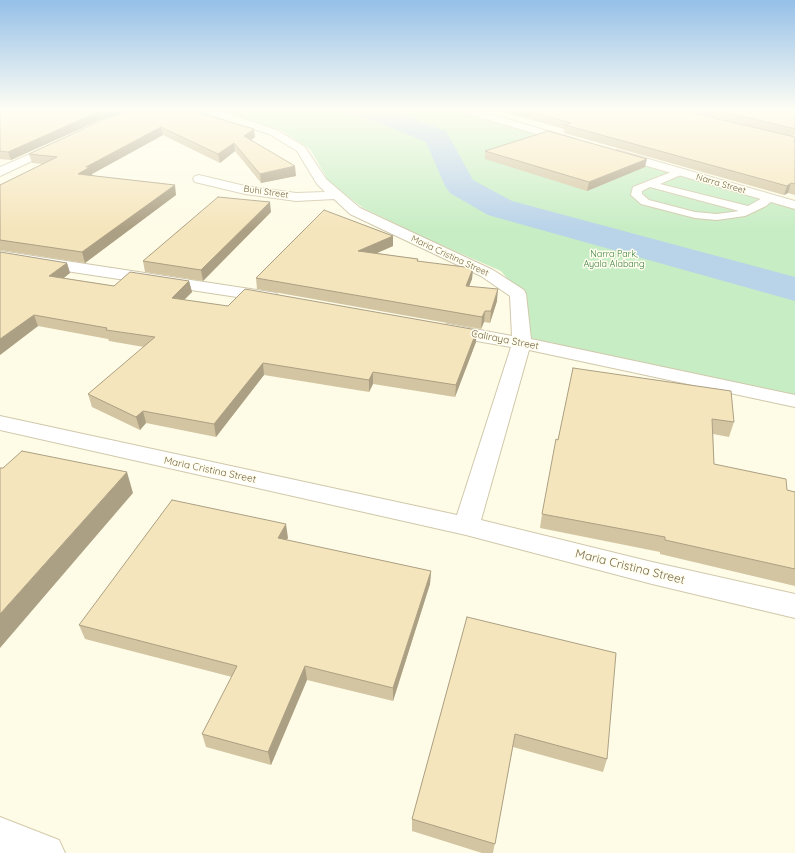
<!DOCTYPE html>
<html>
<head>
<meta charset="utf-8">
<style>
	body { margin:0 }
	canvas { display:block; background:#fefce7 }
</style>
</head>
<body>
<canvas width="795" height="853"></canvas>
<script>
const g = document.querySelector('canvas').getContext('2d');
g.lineJoin = 'round';
function paint(path, color) {
  g.fillStyle = color;
  g.fill(path, 'evenodd');
}
function shape(rows) {
  const path = new Path2D();
  for (const r of rows) {
    path.moveTo(r[0], r[1]);
    for (let i = 2; i < r.length; i += 2) path.lineTo(r[i], r[i + 1]);
  }
  return path;
}
function stroke(path, color, width, dash) {
  g.strokeStyle = color;
  g.lineWidth = width;
  g.lineCap = dash ? 'butt' : 'round';
  g.setLineDash(dash || []);
  g.stroke(path);
}
function label(font, color, halo, rows, align = 'center') {
  g.font = font + ' Quicksand,sans-serif';
  g.lineWidth = 3;
  g.setLineDash([]);
  g.textBaseline = 'middle';
  g.strokeStyle = halo;
  g.fillStyle = color;
  for (const [text, x, y, turn = 0] of rows) {
    g.save();
    g.translate(x, y);
    g.rotate((+turn || 0) * Math.PI / 180);
    g.textAlign = isNaN(turn) ? turn : align;
    if (halo) g.strokeText(text, 0, 0);
    g.fillText(text, 0, 0);
    g.restore();
  }
}
paint(shape([
	[218,109,457,109,795,209,795,401,522,341,519,293,501,271,434,242,363,208,329,182,310,149,281,130]
]), '#c7edc4');
paint(shape([
	[345,109,387,109,446,131,473,180,512,201,795,277,795,301,488,215,450,193,445,186,426,142,372,120,348,114,345,109]
]), '#b9d3e9');
const lane = shape([
	[679,169,684,172,683,174,660,184,748,206,766,196,770,195,775,198,766,206,745,216,717,220,695,218,641,204,631,195,633,187,679,169],
	[650,187,739,211,717,214,695,212,649,200,642,194,642,191,650,187]
]);
const street = shape([
	[198,109,214,109,277,130,305,147,326,179,360,208,493,270,524,290,526,294,531,339,795,395,795,407,529,350,481,520,652,562,795,594,795,618,652,584,466,535,0,430,0,416,457,515,511,347,448,336,442,334,439,330,442,326,448,324,512,336,510,296,481,276,350,214,334,199,296,201,245,194,195,182,193,179,195,176,199,175,245,186,296,193,325,192,317,184,297,151,269,134,199,111,198,109],
	[457,109,473,109,575,139,577,141,571,144,567,143,458,111,457,109],
	[56,143,60,144,62,146,60,148,0,176,0,167,56,143],
	[617,150,795,201,795,209,613,156,611,154,613,152,617,150],
	[0,251,270,292,276,293,279,297,276,301,270,302,0,261,0,251]
]);
const secondary = shape([
	[0,817,59,840,65,853,0,853,0,817]
]);
stroke(lane, '#d1c8ab', 2);
stroke(street, '#d1c8ab', 2);
stroke(secondary, '#d4caa9', 2);
paint(lane, '#fff');
paint(street, '#fff');
paint(secondary, '#fff');
paint(shape([
	[0,109,100,120,11,160,0,159],
	[137,109,255,137,251,140,296,176,261,183,235,151,220,163,163,135,92,174,92,175,176,195,85,263,0,250,0,185,43,164,32,163,29,154],
	[493,109,675,109,790,136,679,109,795,109,795,134,793,137,794,142,795,143,795,195,788,193,784,195,564,133,564,129],
	[485,151,645,167,587,191,485,159],
	[271,212,203,281,145,272,143,261],
	[393,236,393,246,377,253,418,259,418,262,473,268,472,279,469,286,497,301,490,323,484,322,481,329,257,289,256,278],
	[67,263,70,273,64,278,114,286,189,281,192,292,184,300,476,342,455,397,373,384,369,392,264,375,216,437,146,423,140,430,92,407,88,394,144,347,109,341,108,339,38,326,0,355],
	[573,368,734,422,729,437,713,434,714,464,787,490,795,492,795,586,660,554,660,552,540,528,542,514,558,440],
	[288,538,286,540,431,571,430,584,393,701,307,680,271,765,206,747,202,734,232,677,85,639,79,625],
	[467,617,607,759,603,772,513,747,493,853,482,853,412,831,412,819]
]), '#d3c5a2');
paint(shape([
	[106,109,132,109,100,120,11,160,8,152,98,112],
	[161,127,163,135,92,174,92,176,78,174,86,167],
	[254,129,255,137,245,144,244,136],
	[234,143,235,151,220,163,218,154],
	[647,159,645,167,587,191,589,182],
	[295,166,296,176,261,183,260,174],
	[791,183,788,193,784,195,787,186],
	[175,185,176,195,85,263,82,252],
	[270,202,271,212,203,281,201,270],
	[393,236,393,246,359,261,358,251],
	[67,263,70,273,52,287,49,276],
	[473,268,472,279,465,297,466,286],
	[189,281,192,292,174,310,172,298],
	[498,289,497,301,490,323,491,311],
	[485,311,484,322,481,329,482,317],
	[34,315,38,326,0,355,0,339],
	[477,330,476,342,455,397,456,385],
	[263,363,264,375,216,437,214,424],
	[373,372,373,384,369,392,369,380],
	[143,411,146,423,140,430,136,417],
	[127,472,133,493,0,648,0,614],
	[286,524,288,538,280,552,278,538],
	[431,571,430,584,393,701,393,688],
	[305,666,307,680,271,765,268,752]
]), '#aca084');
const building = shape([
	[0,109,106,109,98,112,8,152,0,151,0,109],
	[137,109,186,109,254,129,244,136,295,166,260,174,234,143,218,154,161,127,86,167,90,167,78,174,175,185,82,252,0,240,0,185,57,157,29,154,107,118,137,109],
	[522,109,675,109,795,137,794,142,795,143,795,184,791,183,787,186,565,125,571,123,522,109],
	[713,109,795,109,795,129,713,109],
	[548,131,647,159,589,182,485,151,548,131],
	[218,197,270,202,201,270,143,261,218,197],
	[324,210,393,236,358,251,418,259,417,261,473,268,466,286,498,289,491,311,485,311,482,317,256,278,324,210],
	[0,252,67,263,49,276,114,286,130,272,189,281,172,298,228,306,245,289,477,330,456,385,373,372,369,380,263,363,214,424,143,411,136,417,88,394,155,337,106,330,107,328,34,315,0,339,0,252],
	[573,368,731,391,734,422,712,419,714,464,786,479,787,490,795,492,795,569,665,540,665,537,542,514,556,439,558,440,573,368],
	[22,451,127,472,0,614,0,468,3,468,22,451],
	[172,500,286,524,278,538,431,571,393,688,305,666,268,752,202,734,237,666,79,625,172,500],
	[467,617,616,653,607,759,515,734,495,844,412,819,467,617]
]);
paint(building, '#f5e5bc');
stroke(building, '#aca084', 1);
const sky = g.createLinearGradient(0, 0, 0, 229);
sky.addColorStop(0, '#95c0e8');
sky.addColorStop(0.48, '#fffef4');
sky.addColorStop(1, '#fffef400');
g.fillStyle = sky;
g.fillRect(0, 0, 795, 229);
label('9px', '#7a6a49', '#fffeef', [
	["Narra Street",721,184,16],
	["Buhi Street",266,192,8],
	["Maria Cristina Street",450,256,25]
]);
label('9px', '#408141', '#fffeef', [
	["Narra Park,",614,254],
	["Ayala Alabang",614,264]
]);
label('10px', '#7a6a49', '#fffeef', [
	["Caliraya Street",505,340,11],
	["Maria Cristina Street",210,470,12]
]);
label('12px', '#7a6a49', '#fffeef', [
	["Maria Cristina Street",630,567,14]
]);
</script>
</body>
</html>
